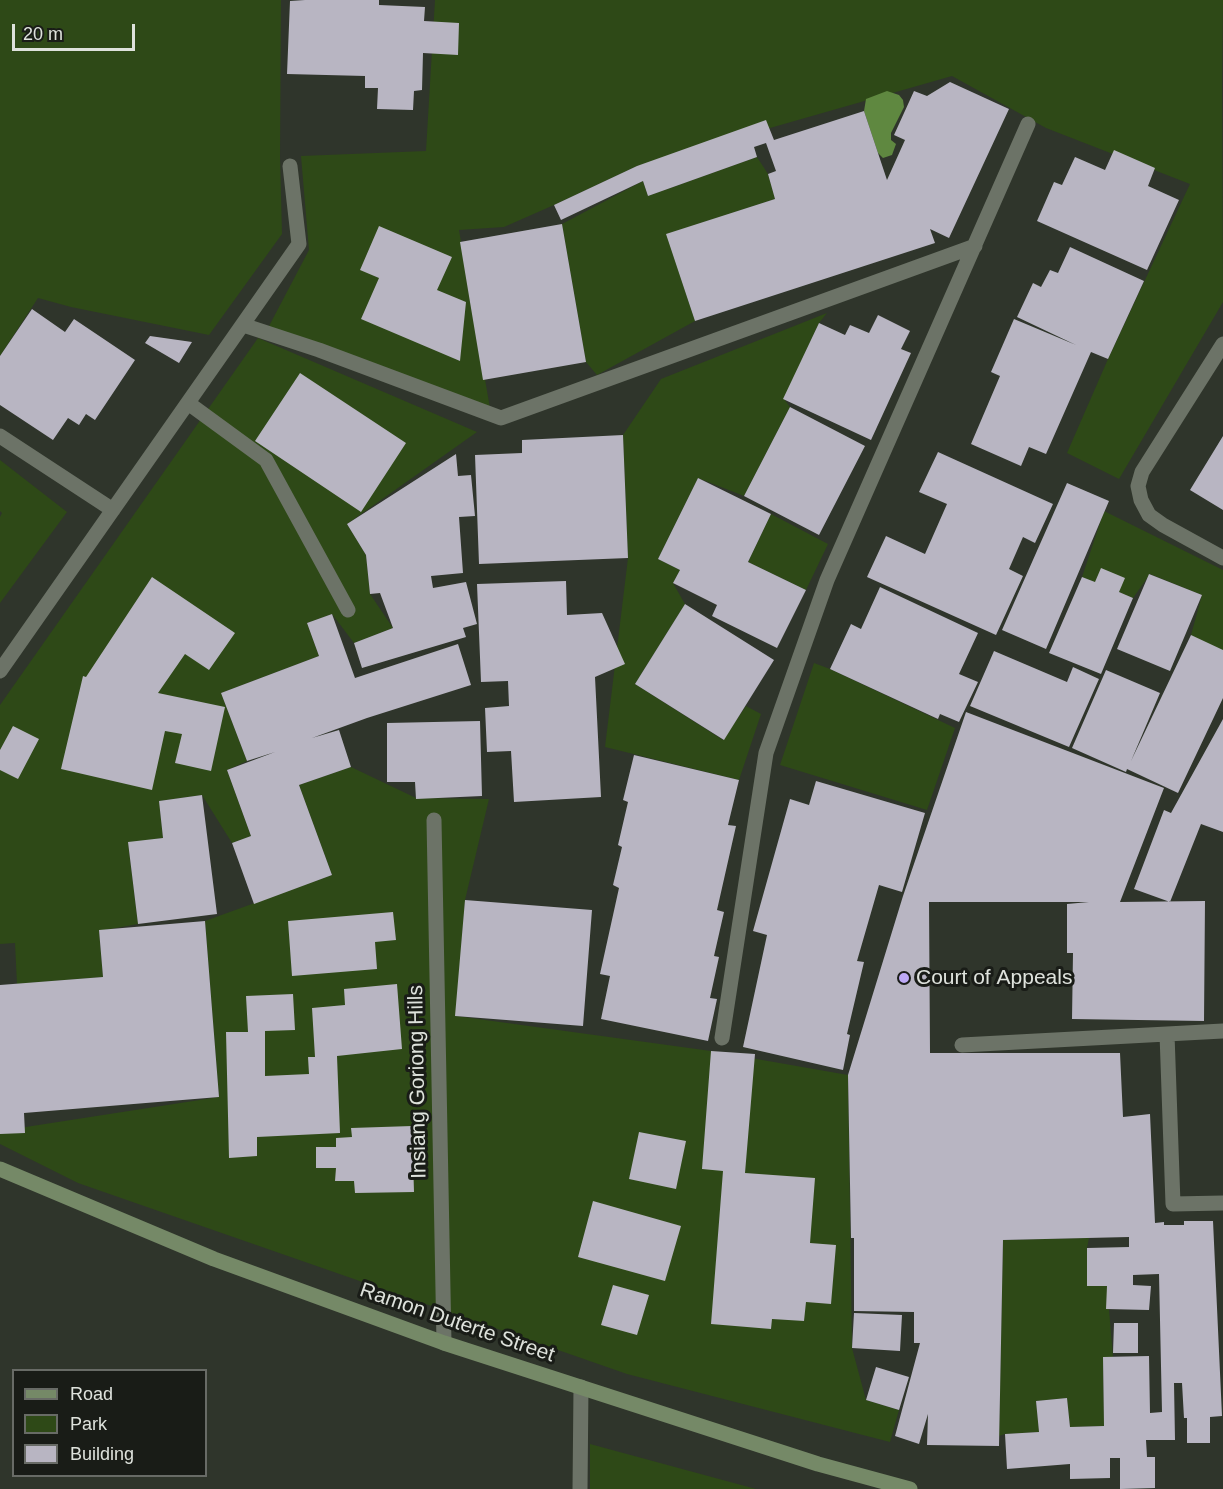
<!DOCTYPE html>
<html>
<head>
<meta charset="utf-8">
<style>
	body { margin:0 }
	#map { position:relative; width:1223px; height:1489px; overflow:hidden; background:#2f352b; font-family:Helvetica,sans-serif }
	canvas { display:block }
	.legend { position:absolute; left:12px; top:1369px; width:195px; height:108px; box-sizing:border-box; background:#191c17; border:2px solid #686b66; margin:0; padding:8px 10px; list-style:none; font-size:18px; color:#dee2dc }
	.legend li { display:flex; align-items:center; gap:12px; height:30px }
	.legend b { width:30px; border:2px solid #686b66 }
	.scale { position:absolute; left:12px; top:24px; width:123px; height:27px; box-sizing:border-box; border:3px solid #dee2dc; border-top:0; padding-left:8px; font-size:18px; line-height:21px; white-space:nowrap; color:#dee2dc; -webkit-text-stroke:4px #191c17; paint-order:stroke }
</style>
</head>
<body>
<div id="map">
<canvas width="1223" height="1489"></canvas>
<ul class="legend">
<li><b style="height:8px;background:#758967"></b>Road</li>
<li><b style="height:16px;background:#2e4917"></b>Park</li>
<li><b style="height:16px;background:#b8b5c2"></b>Building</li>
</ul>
<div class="scale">20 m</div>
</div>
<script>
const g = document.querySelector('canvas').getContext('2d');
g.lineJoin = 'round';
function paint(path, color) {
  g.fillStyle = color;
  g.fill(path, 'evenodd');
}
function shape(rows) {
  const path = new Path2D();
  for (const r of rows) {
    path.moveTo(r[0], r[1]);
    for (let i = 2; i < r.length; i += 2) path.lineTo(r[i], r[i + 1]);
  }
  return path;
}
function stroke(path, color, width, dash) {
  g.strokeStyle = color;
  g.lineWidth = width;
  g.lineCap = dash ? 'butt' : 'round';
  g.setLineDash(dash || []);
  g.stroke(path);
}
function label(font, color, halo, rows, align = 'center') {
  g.font = font + ' Helvetica,sans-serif';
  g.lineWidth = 6;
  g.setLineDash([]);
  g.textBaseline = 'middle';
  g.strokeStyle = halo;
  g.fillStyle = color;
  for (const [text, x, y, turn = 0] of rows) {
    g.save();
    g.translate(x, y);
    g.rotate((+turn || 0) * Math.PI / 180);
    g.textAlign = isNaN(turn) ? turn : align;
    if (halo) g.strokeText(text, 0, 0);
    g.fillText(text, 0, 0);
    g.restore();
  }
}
paint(shape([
	[0,0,281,0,280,157,282,234,209,335,71,307,38,298,0,356],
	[435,0,1223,0,1222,85,1223,302,1119,479,1067,453,1108,359,1190,184,1046,128,952,76,637,166,554,205,504,227,459,230,490,408,268,328,309,250,301,156,426,151],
	[757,157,768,174,775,199,667,234,695,321,597,375,586,362,562,224,643,181,648,196],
	[827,313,819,323,784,399,790,407,744,496,698,478,658,559,680,570,673,583,685,604,635,684,723,740,746,706,761,714,739,780,605,747,628,558,623,435,661,379],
	[258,338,477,432,347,524,366,555,370,594,393,628,354,643,332,614,307,623,319,656,221,693,247,761,227,770,251,836,232,843,202,795,159,801,163,838,128,843,138,924,99,931,103,977,17,984,15,943,0,944,0,705],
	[0,460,67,512,0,603,0,517,2,513,0,511],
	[1104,511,1223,570,1223,652,1191,635,1202,595,1150,574,1133,598,1082,577],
	[771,514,828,544,806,590,748,562],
	[814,663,830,669,955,728,927,810,780,765],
	[351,767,416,798,489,799,465,900,456,1016,711,1051,848,1075,852,1348,866,1400,899,1410,890,1442,627,1374,78,1183,0,1144,0,1131,219,1097,205,921,332,875,299,785],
	[1089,1238,1087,1248,1087,1286,1107,1286,1113,1357,1103,1357,1104,1426,1070,1427,1067,1398,1036,1401,1039,1432,1005,1434,999,1436,1003,1240],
	[590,1444,756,1489,590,1489]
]), '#2e4917');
paint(shape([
	[887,91,899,95,903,100,904,107,891,133,891,140,896,144,892,155,883,158,878,153,864,111,866,99]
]), '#5f8840');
paint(shape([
	[305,0,379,0,379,5,425,7,424,21,459,23,458,55,423,53,422,90,414,91,413,110,377,109,378,88,365,88,365,76,287,74,290,1],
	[950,82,1009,109,949,238,930,229,935,243,695,321,666,234,775,199,768,174,776,171,766,143,754,147,757,157,648,196,643,181,561,220,554,205,637,166,766,120,774,140,864,111,887,180,905,140,894,135,914,91,927,96],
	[1114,150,1155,168,1148,186,1179,200,1147,270,1037,221,1054,182,1062,185,1075,157,1105,170],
	[562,224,586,362,483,380,460,242],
	[379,226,452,257,437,290,466,302,460,361,361,319,379,278,360,270],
	[1070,247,1144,281,1108,359,1091,352,1046,454,1029,447,1021,466,971,444,1000,376,991,372,1014,319,1076,345,1017,317,1033,283,1041,287,1050,270,1058,273],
	[32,309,65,332,74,319,135,360,95,420,86,414,79,425,68,418,53,440,0,405,0,356],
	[878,315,910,331,901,349,911,353,871,440,783,399,819,323,845,335,850,325,869,333],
	[150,336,192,342,179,363,145,343],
	[300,373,406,443,361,512,255,441],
	[790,407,865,446,819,535,744,496],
	[623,435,628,558,479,564,475,455,522,453,522,440],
	[1223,436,1223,510,1190,490],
	[938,452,1053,504,1035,543,1023,537,1009,569,1023,576,996,635,867,577,886,536,925,554,947,504,919,492],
	[456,454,458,476,471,475,475,516,459,517,463,573,431,576,433,588,466,582,477,624,463,628,466,637,362,668,354,643,393,628,380,593,370,594,366,555,347,524],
	[698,478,771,514,748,562,806,590,777,648,712,616,717,605,673,583,680,570,658,559],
	[1067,483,1109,501,1046,649,1002,630],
	[1101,568,1125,578,1119,592,1133,598,1101,674,1049,653,1082,577,1095,582],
	[1149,574,1202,595,1170,671,1117,649],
	[152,577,235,633,209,670,185,654,158,693,225,707,211,771,175,763,182,734,165,731,152,790,61,769,83,676,86,677],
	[566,581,567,615,602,613,625,664,595,677,601,797,514,802,511,751,487,752,485,708,509,706,508,681,481,682,477,584],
	[880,587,978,633,959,674,978,682,959,722,940,714,938,719,830,669,851,624,861,629],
	[685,604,774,660,724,740,635,684],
	[332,614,355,678,458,644,471,685,367,718,312,738,339,730,351,767,299,785,332,875,254,904,232,843,251,836,227,770,275,752,247,761,221,693,319,656,307,623],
	[1191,635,1223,650,1223,698,1178,793,1127,769,1126,772,1072,748,1106,670,1160,693,1131,761],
	[994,651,1067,682,1073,667,1099,679,1069,747,970,706],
	[966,712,1164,788,1120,902,1205,901,1204,1021,1072,1019,1073,953,1067,953,1067,904,1089,902,929,902,930,1053,1120,1053,1123,1117,1150,1114,1155,1223,1164,1222,1164,1225,1184,1225,1184,1221,1213,1221,1222,1416,1210,1417,1210,1443,1187,1443,1187,1418,1184,1418,1182,1383,1174,1383,1175,1440,1146,1440,1147,1457,1155,1457,1155,1488,1120,1489,1120,1458,1110,1458,1110,1478,1070,1479,1070,1464,1007,1469,1005,1434,1039,1432,1036,1401,1067,1398,1070,1427,1104,1426,1103,1357,1149,1356,1150,1413,1162,1412,1159,1274,1133,1275,1133,1285,1151,1286,1149,1310,1106,1309,1107,1286,1087,1286,1087,1248,1129,1247,1129,1237,1003,1240,999,1446,927,1445,928,1414,919,1444,895,1436,920,1343,914,1343,914,1312,854,1311,854,1238,851,1238,848,1075,903,896],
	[1223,719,1223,832,1201,824,1170,902,1134,889,1164,810,1171,813],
	[480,721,482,796,416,799,415,782,387,782,387,723],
	[13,726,39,739,18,779,0,770,0,750],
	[634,755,739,780,728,825,736,826,717,910,724,912,714,956,719,957,710,998,717,999,708,1041,601,1019,610,976,600,974,619,888,613,885,622,847,618,845,628,802,623,800],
	[816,781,925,813,902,892,879,885,857,961,864,962,847,1034,850,1035,843,1070,743,1047,767,935,753,931,790,799,809,805],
	[202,795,217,914,138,924,128,842,163,838,159,801],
	[465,900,592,910,583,1026,455,1016],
	[393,912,396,940,375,942,377,969,292,976,288,921],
	[205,921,219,1097,24,1113,25,1133,0,1134,0,985,103,977,99,930],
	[397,984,402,1049,337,1056,340,1133,257,1137,257,1156,229,1158,226,1032,248,1032,246,996,293,994,295,1030,265,1031,265,1076,309,1074,308,1057,315,1057,312,1008,345,1005,344,989],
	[711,1051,755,1054,745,1173,815,1178,810,1243,836,1245,831,1304,806,1302,804,1321,772,1319,771,1329,711,1324,723,1171,702,1169],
	[412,1126,414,1192,355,1193,354,1181,335,1181,336,1168,316,1168,316,1147,336,1147,336,1138,352,1137,351,1128],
	[639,1132,686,1141,676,1189,629,1179],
	[593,1201,681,1226,665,1281,578,1257],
	[613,1285,649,1295,637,1335,601,1325],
	[854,1313,902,1315,900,1351,852,1348],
	[1114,1323,1138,1323,1138,1353,1113,1353],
	[876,1367,909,1377,899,1410,866,1400]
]), '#b8b5c2');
stroke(shape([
	[1167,1034,1173,1204,1223,1203],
	[962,1045,1223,1031]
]), '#6c7367', 15);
stroke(shape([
	[243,325,319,350,501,418,975,246],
	[1223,344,1142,472,1138,486,1141,500,1149,515,1163,525,1223,558],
	[188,403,266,460,348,610],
	[0,436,113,510],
	[0,671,299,244,290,166],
	[434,820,444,1343],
	[722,1038,766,753,827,580,1028,124],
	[580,1489,581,1387]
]), '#6c7367', 15);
stroke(shape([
	[0,1169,214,1259,444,1343,818,1464,910,1489]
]), '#758967', 15);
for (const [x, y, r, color] of [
	[904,978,6,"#bda9f5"]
]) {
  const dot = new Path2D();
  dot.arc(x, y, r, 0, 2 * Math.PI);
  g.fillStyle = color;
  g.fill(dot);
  stroke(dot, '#191c17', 2);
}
label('21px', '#dee2dc', '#191c17', [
	["Court of Appeals",916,978]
], 'left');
label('21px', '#dee2dc', '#191c17', [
	["Insiang Goriong Hills",418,1082,-91],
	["Ramon Duterte Street",457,1323,19]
]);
</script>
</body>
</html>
